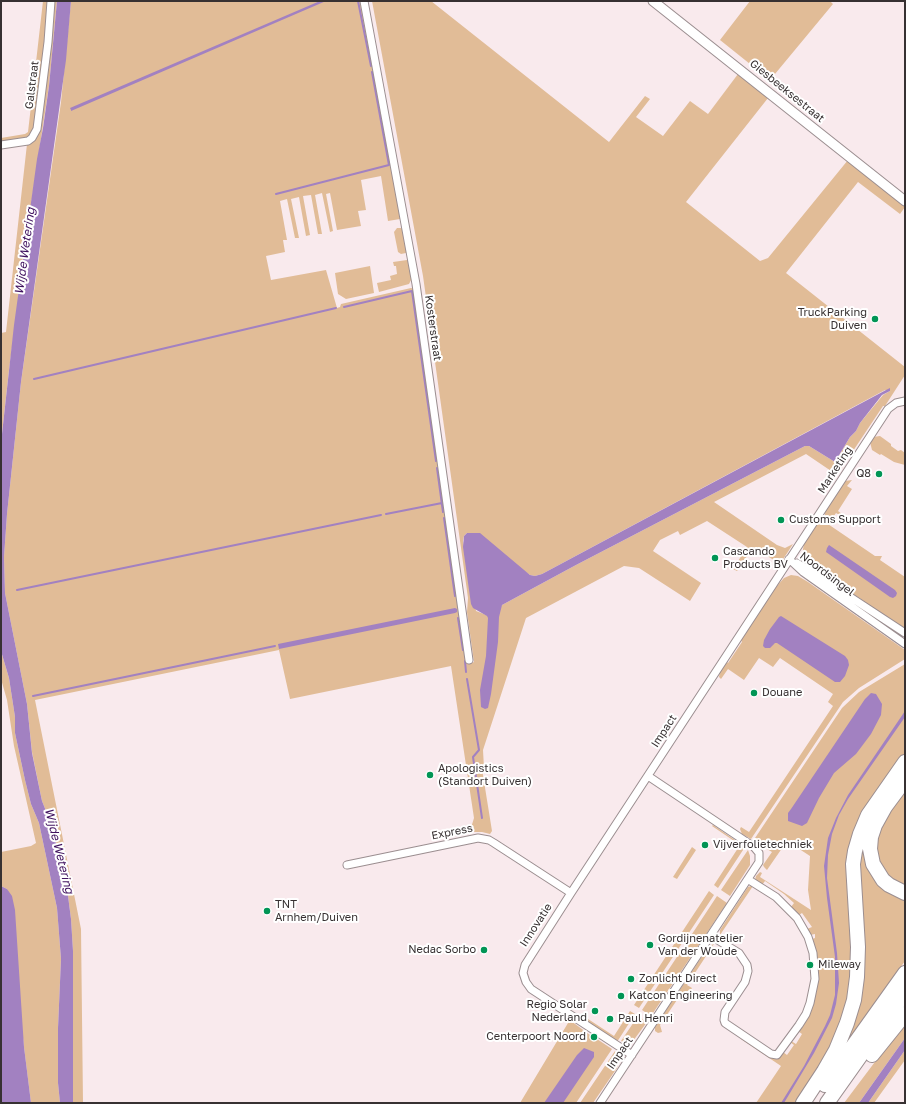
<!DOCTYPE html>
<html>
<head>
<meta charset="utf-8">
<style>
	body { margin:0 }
	#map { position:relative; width:906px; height:1104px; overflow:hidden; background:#f9eaed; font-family:"Golos Text",sans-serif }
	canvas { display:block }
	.frame { position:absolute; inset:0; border:2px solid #373132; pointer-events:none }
</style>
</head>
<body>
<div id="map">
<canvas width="906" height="1104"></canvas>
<div class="frame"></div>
</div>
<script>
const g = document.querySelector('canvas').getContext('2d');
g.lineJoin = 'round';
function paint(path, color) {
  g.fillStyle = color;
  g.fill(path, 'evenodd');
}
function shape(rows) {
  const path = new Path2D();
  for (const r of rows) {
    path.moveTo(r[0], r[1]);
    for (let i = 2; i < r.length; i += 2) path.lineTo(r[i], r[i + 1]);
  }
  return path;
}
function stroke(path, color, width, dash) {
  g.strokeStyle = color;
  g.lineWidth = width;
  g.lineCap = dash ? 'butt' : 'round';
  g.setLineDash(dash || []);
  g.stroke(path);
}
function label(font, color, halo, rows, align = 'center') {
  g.font = font + ' "Golos Text",sans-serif';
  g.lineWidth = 4;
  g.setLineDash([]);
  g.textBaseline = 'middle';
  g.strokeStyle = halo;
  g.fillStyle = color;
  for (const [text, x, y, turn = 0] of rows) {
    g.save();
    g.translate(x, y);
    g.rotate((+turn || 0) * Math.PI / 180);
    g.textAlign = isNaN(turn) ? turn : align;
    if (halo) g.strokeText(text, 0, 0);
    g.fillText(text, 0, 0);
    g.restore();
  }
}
paint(shape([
	[43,1,49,1,43,65,35,128,30,136,27,138,1,143,1,138,25,134,28,132],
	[54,1,57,1,49,86,29,218,9,370,1,443,1,333,6,332,27,144,34,141,37,137,42,121],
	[71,1,363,1,402,215,400,219,388,221,381,176,361,180,366,210,358,211,361,226,337,230,330,193,326,194,333,231,330,232,322,193,315,195,322,234,318,234,311,195,303,196,310,235,306,236,299,197,291,199,299,238,295,238,287,199,280,201,287,240,283,240,285,252,266,256,271,280,326,270,337,308,340,307,341,304,411,288,415,289,469,664,474,662,467,612,468,598,423,276,372,1,431,1,609,142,645,96,650,99,636,117,663,136,690,101,708,114,738,74,768,98,686,202,760,261,768,258,848,160,905,204,905,207,900,214,858,182,786,273,905,367,905,375,885,406,883,406,837,475,806,454,714,502,777,545,785,548,793,544,780,564,753,547,737,571,733,569,747,547,707,521,680,535,678,531,660,540,653,551,701,583,690,601,639,568,624,566,526,618,483,750,484,768,482,769,492,831,490,834,482,832,471,832,470,831,474,818,451,666,290,699,279,650,35,700,81,929,83,1103,73,1103,73,951,71,919,67,888,52,826,42,801,32,752,27,704,5,593,4,557,7,514,21,382,61,102],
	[885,390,890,391,883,395,860,423,856,431,850,437,835,462,809,446,805,446,576,565,502,605,489,616,476,611,463,541,464,536,467,533,530,575,535,576,542,574],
	[750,1,830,1,833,4,770,80,720,40],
	[397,228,401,228,404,230,408,251,406,253,401,254,398,252,394,232],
	[407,260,410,261,412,278,409,284,379,292,377,283,391,280,390,276,397,274,396,266,394,266,393,262],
	[370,266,374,293,346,299,338,294,335,273],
	[880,436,891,444,891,446,898,451,901,450,905,453,905,465,894,462,881,454,880,455,872,450,870,442,873,437],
	[852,480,847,486,852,489,838,511,842,514,841,516,836,513,831,520,825,515,825,512,845,481],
	[822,520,875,556,882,556,880,560,905,577,905,631,881,615,861,599,807,566,803,557,803,549,804,544,819,521],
	[791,575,798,576,808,582,905,650,905,659,859,688,843,702,751,839,742,834,740,829,741,827,749,832,833,706,828,702,833,694,780,658,773,667,759,658,744,680,728,669,721,679,719,677,720,671,727,662,728,663,742,642,741,640,776,587,784,578],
	[1,651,9,678,15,717,15,733,25,780,31,804,39,823,57,908,61,959,58,1028,58,1083,60,1103,31,1103,24,1047,7,889,1,886,1,852,31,846,36,843,14,746,7,700,1,679],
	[905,664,905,753,867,807,852,932,852,983,836,1037,797,1103,756,1103,781,1066,741,1039,742,1038,769,1056,783,1052,787,1055,794,1045,790,1042,791,1041,796,1044,802,1034,798,1031,813,1005,817,989,818,976,818,966,812,939,815,938,815,934,810,935,807,929,812,927,802,913,799,915,791,907,794,903,784,894,765,881,762,885,755,880,756,876,760,872,762,873,760,877,811,910,808,890,810,856,787,841,767,870,764,867,763,865,772,852,753,841,842,708,859,692],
	[905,788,905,888,893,882,879,865,875,845,883,821],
	[713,825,745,847,718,888,714,885,740,845,712,826],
	[862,839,867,851,905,896,905,961,816,1087,850,1023,857,902],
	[692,847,696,850,677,879,673,877],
	[748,850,750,856,750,865,730,896,721,890],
	[751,886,753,886,720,935,720,930,748,887],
	[709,891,714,895,639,1008,634,1005],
	[717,896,727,903,651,1016,642,1010],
	[714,944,687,985,692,988,684,1000,679,997,660,1025,662,1032,658,1033,655,1031,655,1027,709,946],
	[630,1011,635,1014,617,1042,585,1020,585,1017,614,1036],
	[638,1016,647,1022,633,1041,626,1043,621,1041],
	[571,1021,590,1035,590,1036,593,1038,594,1037,612,1049,576,1103,520,1103,568,1023],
	[905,1022,905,1038,859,1103,844,1103],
	[905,1050,905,1060,874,1103,868,1103],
	[615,1051,619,1059,617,1068,593,1103,580,1103]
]), '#e1bc97');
paint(shape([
	[57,1,71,1,66,60,21,382,7,514,4,557,5,593,27,704,32,753,42,801,52,826,67,888,71,919,73,951,73,1103,60,1103,58,1083,58,1028,61,959,57,908,39,823,31,804,25,780,15,733,15,717,9,678,1,651,1,443,14,325,37,159,43,128,49,86],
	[320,1,326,1,71,111,71,110,70,108],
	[890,388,890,391,882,395,860,423,856,431,850,437,835,462,809,446,805,446,576,565,502,605,499,617,498,642,491,694,488,708,485,709,481,707,480,690,486,656,488,618,487,616,473,608,471,604,463,547,464,536,467,533,480,533,530,575,535,576,542,574,886,390],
	[829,545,895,590,897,593,896,596,893,598,890,597,826,552,827,548],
	[455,608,457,609,457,612,455,613,279,649,278,644],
	[781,616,845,656,848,660,849,665,845,676,840,682,835,682,777,643,775,643,770,648,765,648,763,646,764,640,770,629,779,617],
	[871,693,876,694,882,704,881,715,871,734,856,754,834,773,819,798,807,823,802,826,788,821,788,813,791,809,865,699],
	[905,711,905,717,848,799,839,815,832,834,828,855,827,878,837,953,839,983,836,1004,832,1018,814,1053,784,1103,781,1103,804,1066,825,1026,830,1015,835,995,835,957,827,898,824,866,828,838,836,818,848,795],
	[1,886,7,889,12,896,15,910,24,1047,31,1103,1,1103],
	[905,1038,905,1050,868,1103,859,1103],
	[584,1048,594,1052,594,1057,563,1103,544,1103,577,1055]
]), '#a281c1');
stroke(shape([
	[358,1,371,66],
	[276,194,389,165,372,72],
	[344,307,412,291,436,461],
	[34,379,336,308],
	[437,468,443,512],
	[386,514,442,503],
	[444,518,455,596],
	[17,590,381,515],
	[458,618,463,650],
	[465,661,466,672],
	[467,679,479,750,473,757,482,818],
	[33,696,275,646]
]), '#a281c1', 2);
const minor = shape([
	[364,1,416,284,469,660],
	[1,145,28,141,32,138,37,129,48,42,51,1],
	[789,559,803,572,905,644],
	[797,563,806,568,905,633],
	[347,865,478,838,489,840,494,843,571,893],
	[711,936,739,953,747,965,748,971,745,982,725,1012,724,1020,725,1023,771,1054,777,1055,799,1025,806,1014,810,1003,815,979,813,953,808,937,797,918,776,897,749,880],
	[632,1055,531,989,526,982,523,973,525,965,571,893,888,409,896,403,905,401],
	[600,1103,759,862,759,853,754,847,648,776]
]);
const tertiary = shape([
	[653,1,905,201]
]);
const motorway = shape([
	[905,780,885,807,875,825,871,837,870,849,873,864,883,880,889,885,905,893],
	[872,1055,905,1014],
	[825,1085,905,973],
	[803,1103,824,1071,836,1050,847,1023,854,1000,857,977,858,947,853,864,855,851,860,834,868,815,905,762],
	[827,1103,905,993]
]);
stroke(minor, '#9b8e90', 9);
stroke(tertiary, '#9b8e90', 11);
stroke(motorway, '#9b8e90', 16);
stroke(minor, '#fff', 7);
stroke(tertiary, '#fff', 9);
stroke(motorway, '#fff', 14);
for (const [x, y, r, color] of [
	[875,319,4,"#019555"],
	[879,474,4,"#019555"],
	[781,520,4,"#019555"],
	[715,558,4,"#019555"],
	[754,693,4,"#019555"],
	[430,775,4,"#019555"],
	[705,845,4,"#019555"],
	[267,911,4,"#019555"],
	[650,945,4,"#019555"],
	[484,950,4,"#019555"],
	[810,965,4,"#019555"],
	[631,979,4,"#019555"],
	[621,996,4,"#019555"],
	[595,1011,4,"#019555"],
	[610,1019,4,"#019555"],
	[594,1037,4,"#019555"]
]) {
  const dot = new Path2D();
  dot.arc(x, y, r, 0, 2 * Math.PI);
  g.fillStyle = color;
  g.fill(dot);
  stroke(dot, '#fff', 1.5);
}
label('11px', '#373132', '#fff', [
	["Galstraat",32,85,-83],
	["Giesbeeksestraat",787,91,39],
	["Kosterstraat",433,328,82],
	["Marketing",835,470,-57],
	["Noordsingel",827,574,37],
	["Impact",664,731,-57],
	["Express",452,832,-11],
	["Innovatie",536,925,-57],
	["Impact",620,1053,-56]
]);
label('11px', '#373132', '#fff', [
	["TruckParking",867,313,"right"],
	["Duiven",867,326,"right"],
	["Q8",871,474,"right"],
	["Customs Support",789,520],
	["Cascando",723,552],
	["Products BV",723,565],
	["Douane",762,693],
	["Apologistics",438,769],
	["(Standort Duiven)",438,782],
	["Vijverfolietechniek",713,845],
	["TNT",275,905],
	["Arnhem/Duiven",275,918],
	["Gordijnenatelier",658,939],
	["Van der Woude",658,952],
	["Nedac Sorbo",476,950,"right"],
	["Mileway",818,965],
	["Zonlicht Direct",639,979],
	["Katcon Engineering",629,996],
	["Regio Solar",587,1005,"right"],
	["Nederland",587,1018,"right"],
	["Paul Henri",618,1019],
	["Centerpoort Noord",586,1037,"right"]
], 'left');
label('italic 12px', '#40125f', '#fff', [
	["Wijde Wetering",25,251,-82],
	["Wijde Wetering",59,851,76]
]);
</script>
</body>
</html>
